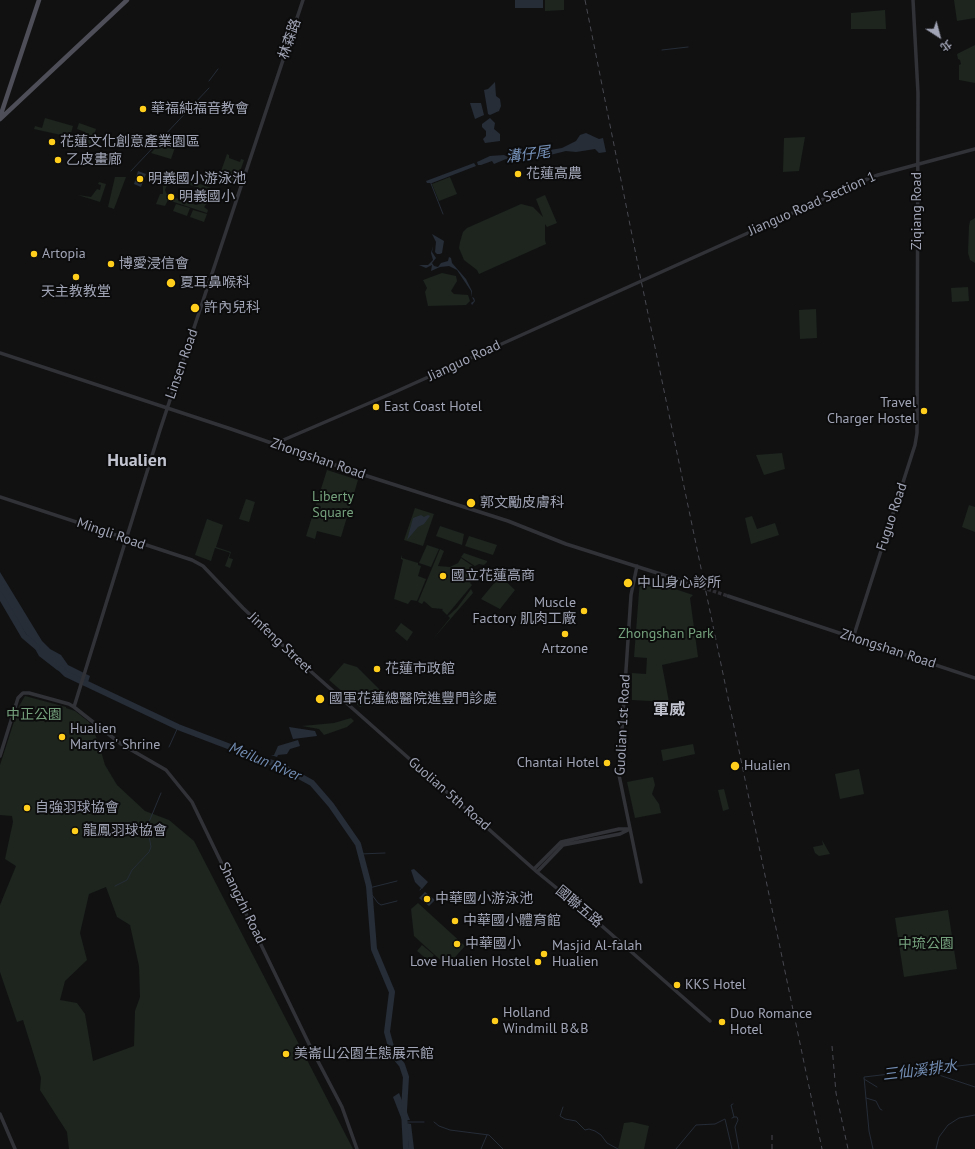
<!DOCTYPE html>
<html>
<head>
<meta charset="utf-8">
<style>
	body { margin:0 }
	#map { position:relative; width:975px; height:1149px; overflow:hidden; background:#111112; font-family:"PT Sans","Noto Sans TC",sans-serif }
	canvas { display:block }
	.north { position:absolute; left:919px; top:16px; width:40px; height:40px; -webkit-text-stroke:3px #0c0c0d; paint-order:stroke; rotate:144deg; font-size:11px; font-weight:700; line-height:16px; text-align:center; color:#a0a4b5 }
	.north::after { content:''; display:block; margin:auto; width:14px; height:18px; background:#a0a4b5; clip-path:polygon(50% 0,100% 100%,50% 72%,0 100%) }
</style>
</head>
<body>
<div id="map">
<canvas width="975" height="1149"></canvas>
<div class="north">北</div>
</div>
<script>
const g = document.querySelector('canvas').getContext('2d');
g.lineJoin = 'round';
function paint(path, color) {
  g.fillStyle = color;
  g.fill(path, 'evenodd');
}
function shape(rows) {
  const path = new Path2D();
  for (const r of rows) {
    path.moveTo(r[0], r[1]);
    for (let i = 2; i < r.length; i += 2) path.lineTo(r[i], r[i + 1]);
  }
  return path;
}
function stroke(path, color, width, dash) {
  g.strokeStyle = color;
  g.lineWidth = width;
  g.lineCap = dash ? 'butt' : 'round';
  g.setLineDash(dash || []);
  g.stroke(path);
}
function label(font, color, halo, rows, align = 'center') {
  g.font = font + ' "PT Sans","Noto Sans TC",sans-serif';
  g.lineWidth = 4;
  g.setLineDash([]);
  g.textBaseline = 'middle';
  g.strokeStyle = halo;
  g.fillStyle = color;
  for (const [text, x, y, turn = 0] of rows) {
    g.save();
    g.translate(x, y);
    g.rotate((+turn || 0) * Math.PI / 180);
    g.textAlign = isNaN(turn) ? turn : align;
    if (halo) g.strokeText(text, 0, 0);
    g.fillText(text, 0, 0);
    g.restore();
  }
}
paint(shape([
	[545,0,564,0,564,10,545,11],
	[954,0,975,0,975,18,957,21],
	[885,10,886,29,851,29,851,13],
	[975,45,975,83,959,80,959,65,961,64,960,60,958,59,957,54],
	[45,118,73,126,70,137,34,129,35,126,42,128],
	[79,123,96,129,91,145,74,139,75,134,84,137,85,132,77,129],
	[167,135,178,139,171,159,151,153],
	[805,137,799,171,783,172,784,138],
	[227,154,229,155,229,158,240,162,241,159,244,160,236,183,219,177],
	[169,173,214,189,213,193,209,192,209,201,204,207,208,210,207,213,168,200,165,206,156,204,160,194,163,194,163,184,168,179,165,178],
	[175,180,202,189,205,196,203,203,196,205,167,195,165,190,167,185],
	[115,177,126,177,114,209,108,207],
	[450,177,457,194,439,201,432,184],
	[99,182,106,184,100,202,78,195,91,197,97,189,100,190,101,185,98,184],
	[545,195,557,223,547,227,545,224,545,240,546,244,479,274,477,270,464,260,459,248,460,242,463,232,467,228,521,204,533,207,543,217,536,199],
	[176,204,190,208,187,216,173,211],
	[193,210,207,214,204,222,190,217],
	[975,218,975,263,970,260,968,253,969,226,970,221],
	[442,273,456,276,457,281,451,291,454,294,468,295,470,301,466,305,428,306,425,292,427,288,423,280],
	[968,287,969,301,952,302,951,288],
	[816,309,817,338,800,339,799,310],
	[782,453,785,469,764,475,756,455],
	[327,470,358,480,341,537,317,531,315,539,306,536],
	[246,499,255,502,249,522,239,519],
	[969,505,975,507,975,532,962,527],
	[415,508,434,514,423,546,404,540],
	[752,516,757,529,775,523,779,535,751,544,745,518],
	[207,519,223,525,216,547,231,552,229,558,233,559,230,568,225,566,230,553,228,552,215,548,211,561,195,555],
	[440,526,464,534,462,545,436,536],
	[469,536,497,545,493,555,465,546],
	[427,545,439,549,431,567,419,563],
	[440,549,444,551,438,566,450,567,458,563,461,558,474,567,473,571,476,576,470,583,472,585,447,615,442,610,443,609,432,608,424,601,422,604,418,602],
	[464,553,487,561,487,562,484,565,479,564,475,566,461,557],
	[401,555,402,558,418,563,418,565,421,566,418,576,426,579,417,601,411,600,408,604,394,599,403,560,401,559],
	[500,576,515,590,500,609,481,599],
	[642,578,693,595,690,598,698,657,662,665,669,702,632,700,632,673,646,674,647,658,634,657,640,579],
	[471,589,473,593,433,639,450,618,448,616,457,608],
	[401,623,413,632,407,641,395,631],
	[344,663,357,667,383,693,360,707,329,680],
	[25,696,66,707,66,708,75,711,89,722,98,741,105,765,117,785,145,811,169,820,194,841,353,1149,69,1149,67,1132,40,1090,41,1078,23,1020,17,1022,0,972,0,905,16,866,5,859,13,822,12,816,0,815,0,765,19,706],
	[106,887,117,917,130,925,139,966,140,997,135,1011,134,1046,93,1061,85,1014,77,1003,60,1000,65,981,87,960,80,933,89,894],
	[351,718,354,721,347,727,324,735,319,729,302,726,334,723],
	[693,744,695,754,663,761,661,750],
	[859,769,864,794,840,799,835,774],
	[653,777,655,785,652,794,659,804,661,813,635,818,627,782],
	[724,789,729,809,723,811,718,790],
	[822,840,830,854,819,856,815,853,813,847,823,845],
	[418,903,465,946,447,966,414,936,411,909],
	[948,910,957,969,904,977,895,918],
	[422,945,434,955,429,961,417,951],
	[632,1122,649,1126,644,1149,618,1149,624,1123]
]), '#1d251e');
paint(shape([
	[515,0,543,0,543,8,515,8],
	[495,82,496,96,500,99,501,106,499,111,490,115,488,114,484,90,488,89],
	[470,103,481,103,484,115,475,119],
	[490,118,495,123,494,129,500,134,500,141,485,143,483,139,486,136,486,131,482,127,482,124],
	[586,133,599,139,603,138,606,152,599,153,595,149,576,152,566,151,550,155,527,156,510,161,506,159,494,164,492,161,481,165,478,165,477,162,490,156,504,155,508,157,530,154,535,149,550,150,562,148,576,141,580,135],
	[474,163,476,166,432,183,427,183,426,181],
	[138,171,146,174,141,187,134,184],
	[432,234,444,241,442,253,440,254,437,254,435,252,436,242],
	[433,246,432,252,436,258,432,263,434,266,438,267,441,263,448,261,449,257,451,258,452,263,466,279,472,291,472,297,474,298,475,301,472,305,471,303,474,301,472,297,471,291,457,270,449,266,440,267,431,271,432,265,426,268,419,265,428,265,433,260,431,253],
	[421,515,424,517,428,515,430,516,424,524,418,527,407,540,413,518],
	[0,572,42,641,50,649,61,655,68,665,90,676,87,685,57,670,39,656,29,638,0,597],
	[289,727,315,731,317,736,293,739],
	[298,740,300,746,290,749,287,754,278,755,277,757,271,755,274,755,278,746],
	[414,869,428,882,422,889,415,882,411,870],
	[425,892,435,900,429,906,419,898],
	[399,1093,410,1120,402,1120,393,1097],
	[406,1123,411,1124,414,1149,409,1149]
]), '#262d37');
stroke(shape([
	[662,50,688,47],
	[209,81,218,69],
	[131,171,209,88],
	[430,181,443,214],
	[169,747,178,727],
	[360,854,385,853],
	[115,886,127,880,132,870,149,852,151,847,148,830,149,822,161,793],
	[369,888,397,881],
	[420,890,422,887],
	[369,891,378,903,381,905,397,901],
	[930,1069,933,1073,975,1087],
	[864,1079,877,1087],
	[866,1098,876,1101,880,1109,882,1110],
	[563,1107,560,1116,565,1119,576,1121,585,1130,589,1129,595,1131,601,1135,607,1143,618,1149],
	[734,1117,737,1117,738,1120,735,1127,739,1149],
	[732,1118,734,1117,731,1105,733,1104],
	[405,1122,424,1122],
	[434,1122,439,1126,450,1130,489,1135,503,1149],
	[481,1149,487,1135],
	[676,1149,696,1125,715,1124,725,1119,732,1149],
	[873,1149,869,1131,864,1077,975,1064],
	[936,1149,939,1137,948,1125,959,1118,975,1115]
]), '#262d37', 1);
stroke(shape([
	[0,595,24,636,37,647],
	[61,669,66,674,178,727,283,767,312,783,331,805,358,844,369,886,374,949,392,992,387,1032,393,1054,402,1065,406,1077,404,1110,406,1149]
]), '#262d37', 6);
stroke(shape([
	[692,584,728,596]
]), '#2e2e33', 3.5, [3.5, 2]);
stroke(shape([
	[303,0,160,430,74,707,121,744,166,770,192,802,310,1046,342,1107,357,1149],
	[0,353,231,429,364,475,508,521,566,544,692,584],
	[274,444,395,392,830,196,842,189,878,175,975,149],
	[0,497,192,560,203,566,243,608,307,668,537,872,586,912,710,1021],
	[637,566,631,595,619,775,641,882],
	[728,596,975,678],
	[853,638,915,445,917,433,918,93,913,0],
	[0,756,18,698,23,693,29,693,69,704,74,707],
	[534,869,561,842,619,829,629,829],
	[537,872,563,845,620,834,628,830],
	[0,1114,15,1149]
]), '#313238', 3.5);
stroke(shape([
	[0,117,39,0],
	[0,119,127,0]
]), '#4d4e57', 4.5);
stroke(shape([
	[585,0,641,280,822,1149],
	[832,1046,836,1093,848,1149],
	[772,1149,772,1133]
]), '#484951', 1, [5, 4]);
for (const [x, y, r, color] of [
	[143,109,4,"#ffce1c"],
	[52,142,4,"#ffce1c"],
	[58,160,4,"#ffce1c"],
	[518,174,4,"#ffce1c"],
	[140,179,4,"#ffce1c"],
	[171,197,4,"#ffce1c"],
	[34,254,4,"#ffce1c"],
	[111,264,4,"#ffce1c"],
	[76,277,4,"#ffce1c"],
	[171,283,5,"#ffce1c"],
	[195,308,5,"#ffce1c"],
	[376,407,4,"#ffce1c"],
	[924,411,4,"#ffce1c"],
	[471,503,5,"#ffce1c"],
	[443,576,4,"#ffce1c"],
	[628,583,5,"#ffce1c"],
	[584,611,4,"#ffce1c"],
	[565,634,4,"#ffce1c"],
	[377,669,4,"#ffce1c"],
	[320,699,5,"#ffce1c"],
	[62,737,4,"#ffce1c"],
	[607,763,4,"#ffce1c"],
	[735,766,5,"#ffce1c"],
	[27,808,4,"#ffce1c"],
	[75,831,4,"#ffce1c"],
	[427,899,4,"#ffce1c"],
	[455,921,4,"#ffce1c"],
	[457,944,4,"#ffce1c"],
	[544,954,4,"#ffce1c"],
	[538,962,4,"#ffce1c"],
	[677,985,4,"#ffce1c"],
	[495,1021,4,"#ffce1c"],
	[722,1022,4,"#ffce1c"],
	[286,1054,4,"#ffce1c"]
]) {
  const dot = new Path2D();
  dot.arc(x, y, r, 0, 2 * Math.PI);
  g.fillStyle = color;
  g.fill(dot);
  stroke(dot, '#0c0c0d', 1.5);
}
label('14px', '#a0a4b5', '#0c0c0d', [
	["林森路",290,39,-71],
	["Jianguo Road Section 1",812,204,-24],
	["Ziqiang Road",917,211,-90],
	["Jianguo Road",464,361,-25],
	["Linsen Road",182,364,-71],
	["Zhongshan Road",318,459,19],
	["Fuguo Road",892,517,-72],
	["Mingli Road",111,534,19],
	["Jinfeng Street",280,643,43],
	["Zhongshan Road",888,649,18],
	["Guolian 1st Road",623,725,-87],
	["Guolian 5th Road",449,794,41],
	["Shangzhi Road",242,903,64],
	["國聯五路",579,907,40]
]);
label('14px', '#a0a4b5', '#0c0c0d', [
	["華福純福音教會",151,109],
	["花蓮文化創意產業園區",60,142],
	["乙皮畫廊",66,160],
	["花蓮高農",526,174],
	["明義國小游泳池",148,179],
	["明義國小",179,197],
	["Artopia",42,254],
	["博愛浸信會",119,264],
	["夏耳鼻喉科",180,283],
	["天主教教堂",76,292,"center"],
	["許內兒科",204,308],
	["Travel",916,403,"right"],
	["Charger Hostel",916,419,"right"],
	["East Coast Hotel",384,407],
	["郭文勵皮膚科",480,503],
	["國立花蓮高商",451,576],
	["中山身心診所",637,583],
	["Muscle",576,603,"right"],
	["Factory 肌肉工廠",576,619,"right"],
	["Artzone",565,649,"center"],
	["花蓮市政館",385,669],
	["國軍花蓮總醫院進豐門診處",329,699],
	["Hualien",70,729],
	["Martyrs' Shrine",70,745],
	["Chantai Hotel",599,763,"right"],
	["Hualien",744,766],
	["自強羽球協會",35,808],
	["龍鳳羽球協會",83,831],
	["中華國小游泳池",435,899],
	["中華國小體育館",463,921],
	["中華國小",465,944],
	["Masjid Al-falah",552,946],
	["Hualien",552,962],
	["Love Hualien Hostel",530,962,"right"],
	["KKS Hotel",685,985],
	["Holland",503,1013],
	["Windmill B&B",503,1029],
	["Duo Romance",730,1014],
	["Hotel",730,1030],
	["美崙山公園生態展示館",294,1054]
], 'left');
label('14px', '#75a27d', '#0c0c0d', [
	["Liberty",333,497],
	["Square",333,513],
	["Zhongshan Park",666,634],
	["中正公園",34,715],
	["中琉公園",926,944]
]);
label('italic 15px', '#738eb4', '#0c0c0d', [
	["溝仔尾",528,155,-7],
	["Meilun River",265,762,23],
	["三仙溪排水",920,1071,-7]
]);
label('bold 16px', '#c2c4d0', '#0c0c0d', [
	["軍威",669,710]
]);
label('bold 18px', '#c2c4d0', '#0c0c0d', [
	["Hualien",137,461]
]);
</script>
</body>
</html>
